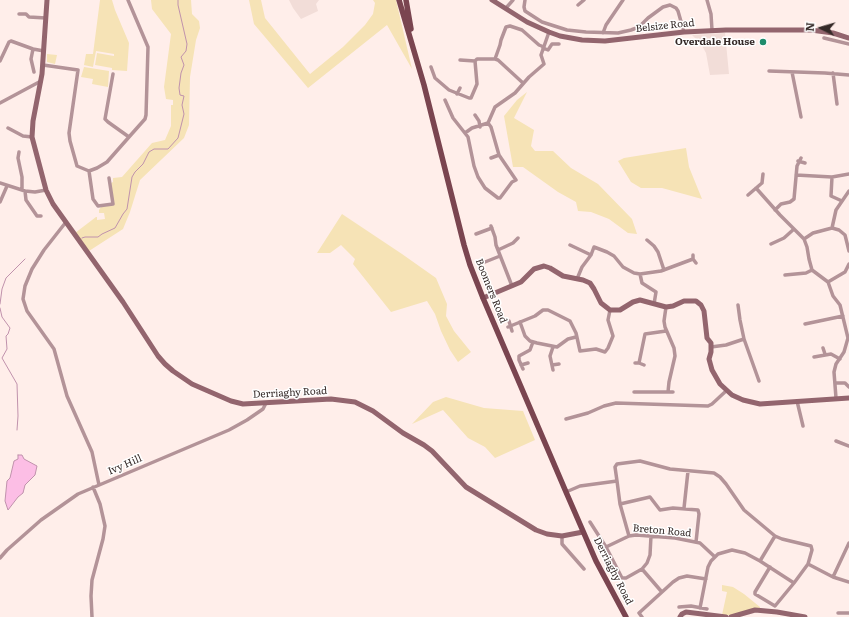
<!DOCTYPE html>
<html>
<head>
<meta charset="utf-8">
<style>
	body { margin:0 }
	#map { position:relative; width:849px; height:617px; overflow:hidden; background:#ffeeea; font-family:Literata,serif }
	canvas { display:block }
	.north { position:absolute; left:801px; top:8px; width:40px; height:40px; -webkit-text-stroke:3px #fff; paint-order:stroke; rotate:275deg; font-size:11px; font-weight:700; line-height:16px; text-align:center; color:#352a28 }
	.north::after { content:''; display:block; margin:auto; width:14px; height:18px; background:#352a28; clip-path:polygon(50% 0,100% 100%,50% 72%,0 100%) }
</style>
</head>
<body>
<div id="map">
<canvas width="849" height="617"></canvas>
<div class="north">N</div>
</div>
<script>
const g = document.querySelector('canvas').getContext('2d');
g.lineJoin = 'round';
function paint(path, color) {
  g.fillStyle = color;
  g.fill(path, 'evenodd');
}
function shape(rows) {
  const path = new Path2D();
  for (const r of rows) {
    path.moveTo(r[0], r[1]);
    for (let i = 2; i < r.length; i += 2) path.lineTo(r[i], r[i + 1]);
  }
  return path;
}
function stroke(path, color, width, dash) {
  g.strokeStyle = color;
  g.lineWidth = width;
  g.lineCap = dash ? 'butt' : 'round';
  g.setLineDash(dash || []);
  g.stroke(path);
}
function label(font, color, halo, rows, align = 'center') {
  g.font = font + ' Literata,serif';
  g.lineWidth = 3;
  g.setLineDash([]);
  g.textBaseline = 'middle';
  g.strokeStyle = halo;
  g.fillStyle = color;
  for (const [text, x, y, turn = 0] of rows) {
    g.save();
    g.translate(x, y);
    g.rotate((+turn || 0) * Math.PI / 180);
    g.textAlign = isNaN(turn) ? turn : align;
    if (halo) g.strokeText(text, 0, 0);
    g.fillText(text, 0, 0);
    g.restore();
  }
}
paint(shape([
	[289,0,319,0,316,4,318,11,301,19,293,8],
	[725,33,729,74,710,75,706,53,701,44,692,35]
]), '#f2ddd8');
paint(shape([
	[100,0,112,0,115,10,129,43,127,71,112,70,112,68,95,65,97,53,114,56,114,54,96,51,93,67,84,65,86,54,93,54],
	[151,0,191,0,192,14,199,21,200,28,196,40,190,77,189,125,184,138,140,180,130,212,123,229,89,251,75,233,96,217,97,217,97,220,105,219,104,213,99,213,99,210,101,207,114,205,111,183,113,182,113,178,122,177,152,143,165,140,171,126,171,105,173,105,173,100,166,99,164,87,171,34,152,9],
	[249,0,261,0,265,18,310,74,343,47,365,25,373,14,375,3,373,0,396,0,412,69,387,25,308,88,254,24],
	[47,54,57,55,55,64,47,62],
	[84,67,109,71,108,87,92,84,93,79,81,77],
	[527,92,514,118,534,130,531,146,535,151,553,151,571,168,598,184,632,219,637,234,628,233,609,219,591,212,578,211,576,202,558,192,523,167,513,167,504,116,517,100],
	[686,148,689,167,702,199,662,188,641,188,631,182,618,161,624,158],
	[342,214,402,254,436,278,447,304,446,316,454,331,471,352,458,362,450,350,441,331,435,314,427,301,391,312,353,264,355,259,341,245,330,253,317,253],
	[446,397,484,408,523,411,535,440,495,458,485,447,468,438,443,410,412,424,433,402],
	[722,585,733,587,744,594,760,607,760,609,750,610,732,615,722,615,727,592,722,591]
]), '#f6e3b6');
const water = shape([
	[18,455,22,455,24,459,37,466,35,475,25,485,23,493,18,497,8,510,5,501,7,481,10,478,14,461,18,459,18,455]
]);
paint(water, '#fcbee5');
stroke(water, '#c092ac', 1);
stroke(shape([
	[82,238,85,237,98,237,102,234,115,228,123,214,127,209,132,177,135,172,143,164,149,152,154,149,168,149,178,138,184,114,182,105,184,96,180,95,179,88,181,73,184,65,181,57,186,51,187,44,178,5,178,0],
	[0,304,2,289,6,278,25,259],
	[0,308,2,317,10,328,8,334,6,336,7,349,2,358,17,384,18,416,17,430]
]), '#c092ac', 1);
stroke(shape([
	[525,0,524,7,525,11,542,22,567,30,586,32,618,33,631,30,639,27,648,18,663,7,670,5,676,8,678,11,684,32],
	[707,0,711,14,712,30],
	[578,5,584,0],
	[506,8,513,0],
	[19,14,26,14,29,17,46,18],
	[603,33,606,25,623,0],
	[824,38,849,44],
	[543,48,548,50,552,44,559,44],
	[33,49,31,59,34,72],
	[495,59,500,45,501,40,506,27,510,26,522,30,539,45,544,47],
	[460,60,475,61],
	[0,61,9,42,11,41,33,49,44,51],
	[43,65,78,70,69,133,70,141,77,166,89,171,97,168,107,162,129,137,145,119,146,115,148,47,128,0],
	[431,67,435,78,449,90,469,98,471,98,477,84,475,61,477,59,495,59,498,60,523,83],
	[769,71,825,73,849,75],
	[792,72,801,117],
	[833,73,837,104],
	[113,74,105,119,108,122,129,137],
	[457,94,460,88],
	[445,100,453,118,468,137,474,166,478,177,485,188,498,198,500,198,512,182,516,180,499,155,491,127,488,123],
	[0,103,41,81],
	[475,115,479,121,480,127],
	[8,128,23,136,32,137],
	[465,133,472,128,488,123,495,107,515,93,529,77,544,64,541,55,549,32],
	[19,152,18,158,22,177,22,190],
	[491,158,499,155],
	[798,161,805,163],
	[89,171,93,199,98,206,113,204,109,178],
	[796,175,832,177,849,174],
	[832,177,831,196,842,201],
	[0,183,25,191,35,192,46,190],
	[756,188,780,215,804,239,807,247,809,259,812,270,828,282,833,296,840,305,848,338,844,352,836,364,834,372,836,398],
	[25,191,26,200,37,216,41,216],
	[748,195,762,183,763,174],
	[0,202,7,186],
	[775,210,781,204,790,202,794,199,797,166,801,158],
	[66,222,44,250,32,269,25,286,23,299,27,311,54,349,67,396,92,452,99,485],
	[491,226,495,237,496,245,512,286],
	[832,228,836,210,849,191],
	[476,234,492,228],
	[804,239,813,233,832,228,839,230,845,235,849,251],
	[647,240,654,246,658,252,664,270],
	[771,244,784,238,794,229],
	[570,245,591,255,582,267,577,279],
	[498,250,513,243,518,238],
	[591,255,594,247,607,252,614,256,623,267,634,273,640,274,661,271,693,259],
	[693,255,693,259,696,263],
	[485,262,500,256],
	[640,274,642,283,656,292,654,304],
	[785,275,806,273,812,270],
	[828,282,845,272,849,264],
	[738,305,740,320,744,339,759,381],
	[666,307,664,321,665,327,674,348,675,356,669,382,668,392],
	[509,321,512,331],
	[520,322,525,336,530,341,537,343,557,347,568,339,576,337],
	[805,324,843,316],
	[508,327,535,316,543,310,548,310,570,321,576,333,580,351,596,349,605,352,608,348,613,336,608,320,610,310],
	[553,347,550,356,553,370],
	[711,347,726,345,744,339],
	[823,348,825,354],
	[814,357,831,354,840,359],
	[635,363,639,363,644,365],
	[639,363,645,334,666,331],
	[521,365,528,363],
	[552,365,559,364],
	[523,369,519,360,519,356,530,350,533,342],
	[835,383,845,383,849,387],
	[634,392,673,392],
	[797,401,803,426],
	[566,419,588,413,604,406,616,403,708,406,712,404,726,391],
	[836,441,849,446],
	[617,481,615,467,617,464,640,461,670,469,714,473,720,477,726,484,744,510,775,536,782,539,811,546,812,550,808,564,794,583],
	[566,492,580,486,617,481,620,504,629,536],
	[620,504,650,497,660,510,673,508,698,510,699,514,696,542],
	[684,508,688,471],
	[590,522,606,547,622,578,626,578,642,569,647,563,650,555,651,536],
	[562,536,562,544,584,569],
	[606,547,629,536,636,535,675,538,700,543,715,557],
	[0,558,7,550,41,520,78,494,229,430,247,420,263,409,266,403],
	[760,561,775,536],
	[808,564,833,577,849,582],
	[642,569,661,591],
	[833,577,849,543],
	[679,607,691,606,707,609],
	[700,608,708,567,711,561,718,554,732,550,745,553,760,561,794,583,775,606,755,594,755,592,770,567],
	[838,613,849,613],
	[92,617,91,596,92,580,103,539,105,526,100,504,93,487],
	[642,617,639,613,673,582,679,578,687,576,706,579]
]), '#b39398', 3.5);
stroke(shape([
	[47,0,42,74,33,121,32,137,46,190,53,204,123,302,158,356,165,364,173,371,192,384,231,401,243,404,331,399,355,402,373,411,403,433,424,445,432,451,466,487,536,530,547,534,562,536,583,532],
	[492,0,527,22,549,32,560,36,582,40,605,41,684,32,726,30,811,30,833,33,849,38],
	[483,298,521,282,534,269,544,266,550,268,563,276,583,280,590,283,594,289,601,303,610,310,620,310,633,302,640,300,666,307,673,306,684,301,696,301,701,305,704,311,707,338,711,343,711,352,709,359,712,370,720,384,732,395,743,400,760,404,849,398],
	[680,617,682,614,686,612,726,617],
	[731,617,755,610,777,612,805,617]
]), '#93656e', 5);
stroke(shape([
	[399,0,424,85,464,245,470,265,483,298,566,492,596,561,626,617],
	[406,0,411,29]
]), '#7a4550', 5.5);
for (const [x, y, r, color] of [
	[763,42,4,"#1e8c6c"]
]) {
  const dot = new Path2D();
  dot.arc(x, y, r, 0, 2 * Math.PI);
  g.fillStyle = color;
  g.fill(dot);
  stroke(dot, '#fff', 1.5);
}
label('10px', '#352a28', '#fff', [
	["Belsize Road",665,26,-6],
	["Boomers Road",491,291,68],
	["Derriaghy Road",290,393,-3],
	["Ivy Hill",125,465,-23],
	["Breton Road",662,531,5],
	["Derriaghy Road",613,571,63]
]);
label('bold 10px', '#352a28', '#fff', [
	["Overdale House",755,42]
], 'right');
</script>
</body>
</html>
